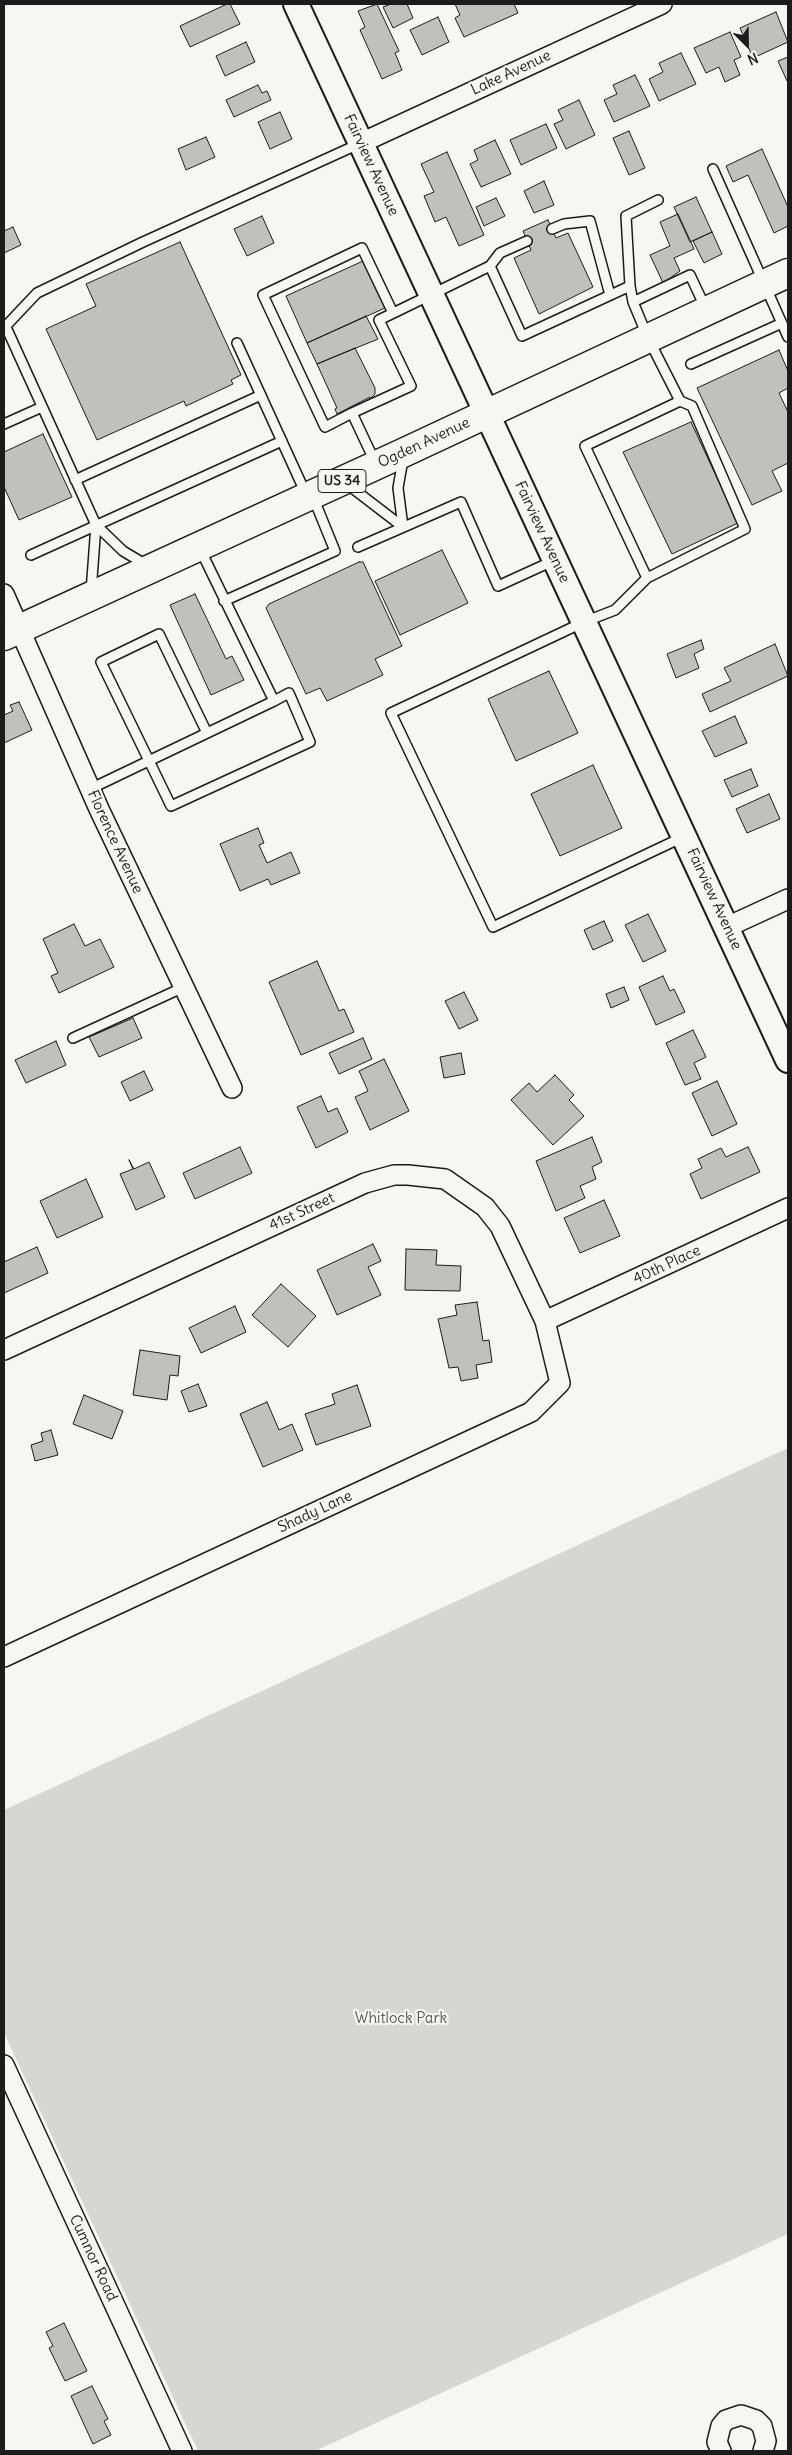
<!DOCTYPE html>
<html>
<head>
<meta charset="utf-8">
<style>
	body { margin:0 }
	#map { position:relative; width:792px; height:2455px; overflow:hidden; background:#f6f6f2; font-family:Delius,sans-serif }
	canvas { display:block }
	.frame { position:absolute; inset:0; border:5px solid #1c1c1c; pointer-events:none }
	.north { position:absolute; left:722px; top:20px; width:50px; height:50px; -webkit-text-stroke:4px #f6f6f2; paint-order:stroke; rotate:157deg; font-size:14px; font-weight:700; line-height:20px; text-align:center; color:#1c1c1c }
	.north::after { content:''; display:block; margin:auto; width:18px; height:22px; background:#1c1c1c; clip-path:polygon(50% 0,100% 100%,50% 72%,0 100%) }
</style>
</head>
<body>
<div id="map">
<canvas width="792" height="2455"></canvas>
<div class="frame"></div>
<div class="north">N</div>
</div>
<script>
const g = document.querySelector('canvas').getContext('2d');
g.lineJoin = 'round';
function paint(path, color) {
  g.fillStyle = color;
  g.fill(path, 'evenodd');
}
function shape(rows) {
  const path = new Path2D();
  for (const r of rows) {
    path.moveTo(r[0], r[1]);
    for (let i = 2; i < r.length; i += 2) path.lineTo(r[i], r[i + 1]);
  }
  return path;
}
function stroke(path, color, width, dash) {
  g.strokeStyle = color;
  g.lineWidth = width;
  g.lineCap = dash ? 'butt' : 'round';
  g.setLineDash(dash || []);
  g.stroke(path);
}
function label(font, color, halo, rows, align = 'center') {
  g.font = font + ' Delius,sans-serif';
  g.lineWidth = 4.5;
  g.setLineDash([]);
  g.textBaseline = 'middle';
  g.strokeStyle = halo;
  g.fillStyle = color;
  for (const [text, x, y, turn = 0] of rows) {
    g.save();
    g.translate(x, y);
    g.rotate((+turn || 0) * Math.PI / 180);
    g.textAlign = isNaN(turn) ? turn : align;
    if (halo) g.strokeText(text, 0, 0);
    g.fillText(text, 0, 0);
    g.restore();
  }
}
paint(shape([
	[788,1448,788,2234,315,2451,198,2451,4,2033,4,1810]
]), '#d6d6d2');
const building = shape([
	[227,4,230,4,240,24,190,47,180,26,227,4],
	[377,4,399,51,395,53,402,70,382,79,360,30,365,27,358,11,377,4],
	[391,4,407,4,413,18,393,28,383,7,391,4],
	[455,4,514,4,518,13,464,37,455,18,460,15,455,4],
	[776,12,788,42,753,58,740,28,776,12],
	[438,17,449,42,422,55,410,30,438,17],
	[730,32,741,57,734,60,740,75,725,82,719,67,706,73,694,48,730,32],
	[246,42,255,62,225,76,216,56,246,42],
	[681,53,696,84,659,101,649,79,663,72,659,63,681,53],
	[788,57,788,80,787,81,778,61,788,57],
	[635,75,650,106,614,122,604,100,617,94,613,85,635,75],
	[258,85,262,93,267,91,271,100,234,117,226,100,258,85],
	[579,100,595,135,566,149,554,124,563,120,558,110,579,100],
	[280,112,292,139,270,149,258,122,280,112],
	[546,124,557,148,521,165,510,140,546,124],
	[629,131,645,168,629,175,613,138,629,131],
	[206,137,215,157,186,170,178,149,206,137],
	[495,140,511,174,481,187,470,164,478,160,474,150,495,140],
	[762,149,788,207,788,226,774,233,748,175,733,182,726,166,762,149],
	[447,152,484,235,459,246,446,217,435,222,424,196,434,192,421,164,447,152],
	[544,181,554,205,534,213,524,191,544,181],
	[696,197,712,232,690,242,674,207,696,197],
	[496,198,505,216,484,226,476,207,496,198],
	[678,214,694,249,674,258,680,271,663,283,650,255,670,246,660,222,678,214],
	[262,216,274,243,247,256,234,229,262,216],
	[548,220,556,238,568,233,593,287,539,314,514,258,531,250,523,231,548,220],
	[13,227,21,245,4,253,4,231,13,227],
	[712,232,722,254,704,263,693,241,712,232],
	[180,242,241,375,231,380,233,384,186,406,184,401,97,440,46,329,96,306,86,284,180,242],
	[363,261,385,308,307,343,286,296,363,261],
	[366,316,378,339,317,364,307,343,366,316],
	[355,348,375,388,375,394,370,399,370,397,337,414,335,409,337,408,317,364,355,348],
	[779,350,788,371,788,388,779,393,788,412,788,463,772,471,782,491,752,505,697,388,779,350],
	[691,422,738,523,672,554,623,452,691,422],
	[43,434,72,497,19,520,4,487,4,452,43,434],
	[442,550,468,603,400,635,375,581,442,550],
	[359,562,363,562,402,646,375,659,383,675,327,701,320,688,306,694,266,608,269,604,359,562],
	[195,594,226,659,232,656,244,680,211,695,170,605,195,594],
	[701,640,704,649,694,654,699,668,676,678,667,654,701,640],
	[775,644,788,676,710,712,702,694,731,681,724,668,775,644],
	[549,671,578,733,516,761,488,699,549,671],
	[19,702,32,730,4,743,4,715,13,711,10,705,19,702],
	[735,716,747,743,715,757,702,731,735,716],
	[593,765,622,828,560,856,531,794,593,765],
	[751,769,758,786,732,797,724,780,751,769],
	[769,794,780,819,747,833,736,809,769,794],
	[258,828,264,843,259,845,267,863,291,852,300,873,271,885,268,879,240,891,220,844,258,828],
	[648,914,666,951,643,962,625,925,648,914],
	[604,921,613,941,593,950,584,930,604,921],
	[74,924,85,946,100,939,114,967,59,993,51,976,58,973,43,939,74,924],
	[317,961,339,1011,344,1009,354,1032,301,1055,269,982,317,961],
	[663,976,670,991,674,989,685,1012,656,1025,639,987,663,976],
	[624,987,629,1000,611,1008,606,994,624,987],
	[464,992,478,1020,459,1029,445,1001,464,992],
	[133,1018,142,1038,99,1057,89,1037,133,1018],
	[693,1030,706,1057,694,1063,701,1079,685,1085,666,1043,693,1030],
	[363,1038,372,1059,339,1074,329,1053,363,1038],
	[56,1041,66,1065,26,1083,15,1060,56,1041],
	[461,1053,465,1074,444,1078,440,1057,461,1053],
	[384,1059,409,1111,370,1130,355,1097,368,1091,359,1071,384,1059],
	[144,1071,153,1090,130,1101,121,1082,144,1071],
	[555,1075,574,1095,569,1100,584,1116,553,1145,511,1100,529,1083,537,1092,555,1075],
	[717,1081,737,1124,712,1136,692,1093,717,1081],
	[321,1096,328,1112,337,1108,348,1132,316,1148,297,1107,321,1096],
	[592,1137,602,1162,592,1167,596,1179,580,1186,585,1198,556,1211,536,1161,592,1137],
	[240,1147,252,1173,195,1199,183,1173,240,1147],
	[748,1147,760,1172,701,1199,690,1174,702,1168,698,1159,721,1148,726,1157,748,1147],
	[129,1160,134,1169,149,1162,165,1197,136,1210,120,1174,133,1169,129,1160],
	[86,1179,103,1217,57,1238,40,1201,86,1179],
	[604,1200,620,1236,580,1253,564,1218,604,1200],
	[373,1244,381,1261,368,1267,381,1295,337,1315,317,1270,373,1244],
	[37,1247,48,1273,4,1293,4,1262,37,1247],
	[406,1249,437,1250,436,1265,461,1266,460,1291,405,1290,406,1249],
	[281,1284,316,1316,288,1347,252,1315,281,1284],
	[477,1302,483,1341,489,1340,492,1362,476,1365,478,1378,461,1381,458,1367,449,1368,438,1319,457,1315,455,1305,477,1302],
	[235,1306,246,1332,201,1353,189,1328,235,1306],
	[140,1350,180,1356,178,1376,170,1375,167,1400,133,1395,140,1350],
	[198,1384,207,1406,189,1412,181,1391,198,1384],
	[357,1385,371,1426,316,1445,305,1414,335,1404,332,1394,357,1385],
	[84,1395,123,1411,112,1439,73,1424,84,1395],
	[267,1402,279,1430,292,1424,303,1450,263,1467,240,1414,267,1402],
	[51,1430,58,1455,35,1461,31,1445,43,1441,41,1433,51,1430],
	[64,2323,87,2371,65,2381,49,2348,53,2346,46,2332,64,2323],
	[92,2386,108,2419,104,2421,111,2435,93,2444,71,2396,92,2386]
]);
paint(building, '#c0c0bd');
stroke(building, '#1c1c1c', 1);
const service = shape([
	[713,169,788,337],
	[658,200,626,216,630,286,633,302,648,338,680,401,692,406,745,529,647,578,615,610,584,622,391,713,493,927,683,837],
	[552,229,564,224,590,221,610,295],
	[490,266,500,253,527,241],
	[633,302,690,275,706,309],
	[6,327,96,525,123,551,148,566],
	[4,328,37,293,143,242,361,143],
	[237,343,306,494],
	[691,364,782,323],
	[352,413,325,427,263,295,362,248,393,313],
	[4,424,42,407],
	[375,462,352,413,411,386,379,320,490,266,522,336,630,286],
	[75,480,261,395],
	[347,484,403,527],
	[403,527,398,488,403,459],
	[358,547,461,502,498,586,555,560],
	[31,555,282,441],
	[647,578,585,446,680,401],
	[91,592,96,525],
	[224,601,335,551,313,497],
	[207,733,159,634,101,662,171,806,310,742,289,693,274,701],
	[90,789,274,701,200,549],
	[73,1038,184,987]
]);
const minor = shape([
	[361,143,662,4],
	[4,594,99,809,232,1088],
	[727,927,788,899],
	[545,1321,788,1208],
	[4,1350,365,1183,394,1175,408,1175,445,1179,485,1207,500,1226,545,1321,560,1383,531,1412,4,1657],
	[4,2065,182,2451],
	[721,2451,717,2442,721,2426,726,2420,741,2415,756,2420,762,2426,766,2441,763,2451]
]);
const tertiary = shape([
	[296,4,788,1060]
]);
const primary = shape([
	[4,636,405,452,788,273]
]);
stroke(service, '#1c1c1c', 12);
stroke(minor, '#1c1c1c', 22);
stroke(tertiary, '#1c1c1c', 28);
stroke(primary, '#1c1c1c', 31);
stroke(service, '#f6f6f2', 9);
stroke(minor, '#f6f6f2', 19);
stroke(tertiary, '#f6f6f2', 24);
stroke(primary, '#f6f6f2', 28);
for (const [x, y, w] of [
	[342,481,48]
]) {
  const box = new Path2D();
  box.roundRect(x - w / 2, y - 11.5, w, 23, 4);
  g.fillStyle = '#f6f6f2';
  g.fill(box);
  stroke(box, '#1c1c1c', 1);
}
label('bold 14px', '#1c1c1c', null, [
	["US 34",342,481]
]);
label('15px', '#1c1c1c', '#f6f6f2', [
	["Lake Avenue",511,73,-25],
	["Fairview Avenue",371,165,65],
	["Ogden Avenue",424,443,-25],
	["Fairview Avenue",542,532,65],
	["Florence Avenue",115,842,65],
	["Fairview Avenue",714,899,65],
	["41st Street",302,1212,-25],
	["40th Place",667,1265,-25],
	["Shady Lane",315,1512,-25],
	["Cumnor Road",93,2258,65]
]);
label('15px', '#545453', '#f6f6f2', [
	["Whitlock Park",401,2019]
]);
</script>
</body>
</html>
